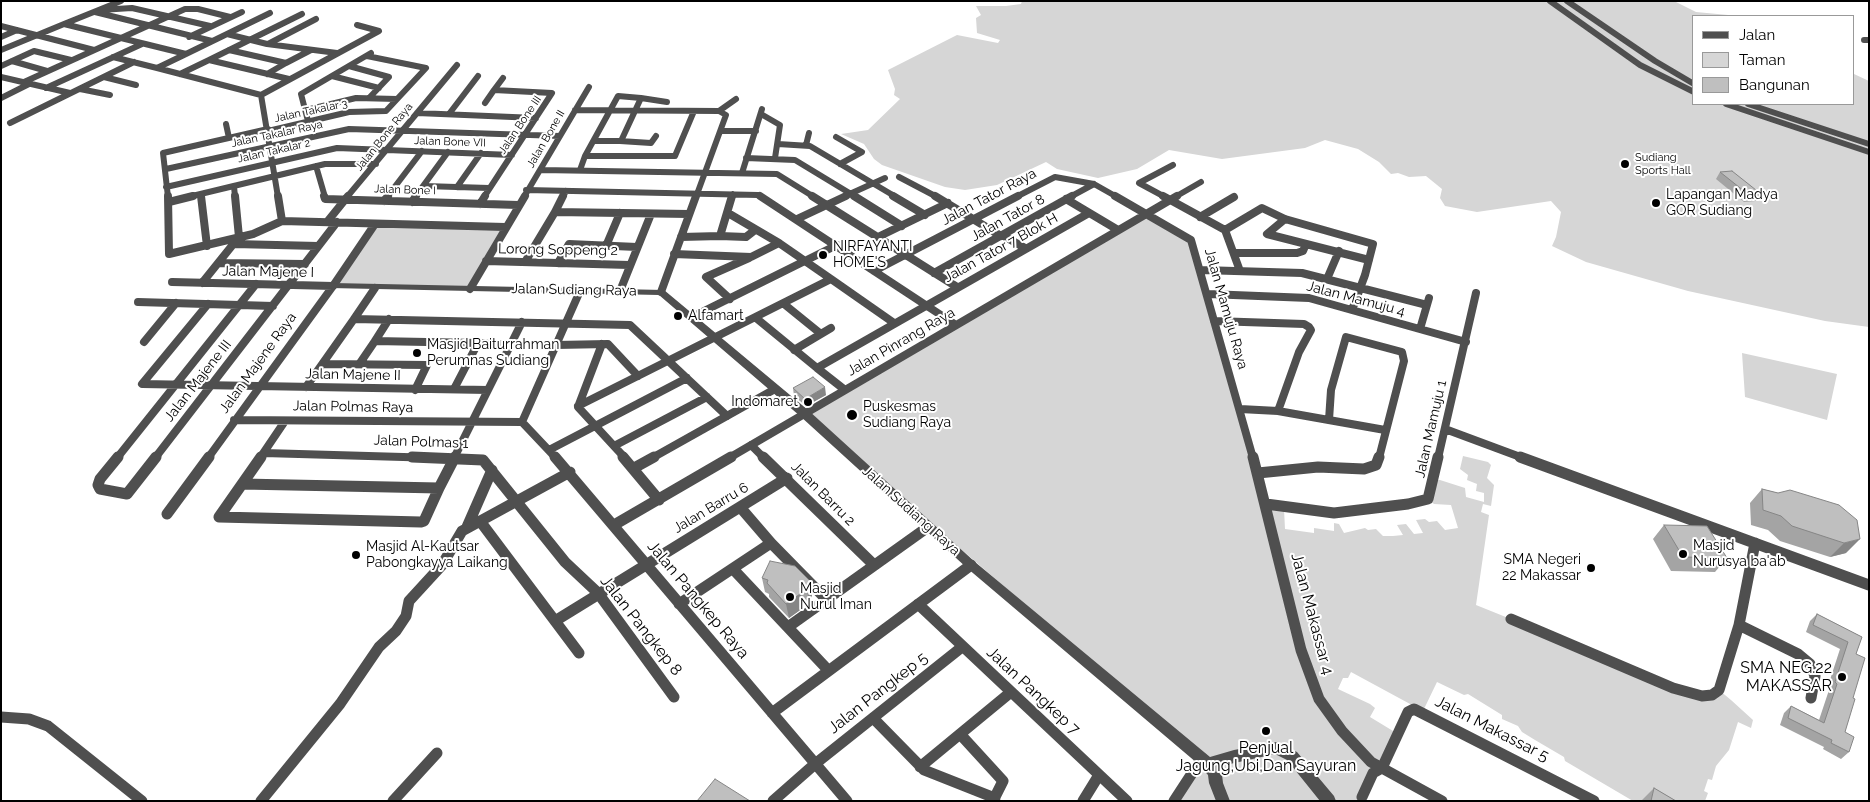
<!DOCTYPE html>
<html>
<head>
<meta charset="utf-8">
<style>
	body { margin:0 }
	#map { position:relative; width:1870px; height:802px; overflow:hidden; background:#fff; font-family:Raleway,sans-serif }
	canvas { display:block }
	.frame { position:absolute; inset:0; border:2px solid #000; pointer-events:none }
	.legend { position:absolute; left:1692px; top:15px; width:162px; height:90px; box-sizing:border-box; background:#fff; border:1px solid #999; margin:0; padding:6px 9px; list-style:none; font-size:15px; color:#000 }
	.legend li { display:flex; align-items:center; gap:10px; height:25px }
	.legend b { width:25px; border:1px solid #999 }
</style>
</head>
<body>
<div id="map">
<canvas width="1870" height="802"></canvas>
<div class="frame"></div>
<ul class="legend">
<li><b style="height:6px;background:#4f4f4f"></b>Jalan</li>
<li><b style="height:14px;background:#d6d6d6"></b>Taman</li>
<li><b style="height:14px;background:#bfbfbf"></b>Bangunan</li>
</ul>
</div>
<script>
const g = document.querySelector('canvas').getContext('2d');
g.lineJoin = 'round';
function paint(path, color) {
  g.fillStyle = color;
  g.fill(path, 'evenodd');
}
function shape(rows) {
  const path = new Path2D();
  for (const r of rows) {
    path.moveTo(r[0], r[1]);
    for (let i = 2; i < r.length; i += 2) path.lineTo(r[i], r[i + 1]);
  }
  return path;
}
function stroke(path, color, width, dash) {
  g.strokeStyle = color;
  g.lineWidth = width;
  g.lineCap = dash ? 'butt' : 'round';
  g.setLineDash(dash || []);
  g.stroke(path);
}
function label(font, color, halo, rows, align = 'center') {
  g.font = font + ' Raleway,sans-serif';
  g.lineWidth = 4;
  g.setLineDash([]);
  g.textBaseline = 'middle';
  g.strokeStyle = halo;
  g.fillStyle = color;
  for (const [text, x, y, turn = 0] of rows) {
    g.save();
    g.translate(x, y);
    g.rotate((+turn || 0) * Math.PI / 180);
    g.textAlign = isNaN(turn) ? turn : align;
    if (halo) g.strokeText(text, 0, 0);
    g.fillText(text, 0, 0);
    g.restore();
  }
}
paint(shape([
	[1022,1,1674,1,1696,12,1739,16,1694,16,1694,104,1854,104,1854,74,1869,81,1869,327,1825,321,1688,291,1586,262,1552,246,1556,237,1561,212,1551,201,1477,212,1445,206,1440,198,1442,189,1426,176,1409,177,1398,173,1391,174,1379,162,1358,149,1325,140,1305,148,1222,159,1169,150,1137,169,1098,178,1057,169,1046,162,997,185,965,190,945,187,882,165,874,159,864,144,841,134,868,130,900,99,894,95,895,89,888,70,957,35,998,43,1000,40,977,33,976,18,981,15,976,6,1006,6,1021,4],
	[1144,214,1188,238,1266,504,1284,509,1285,529,1314,533,1314,528,1334,531,1334,523,1339,524,1344,533,1365,528,1368,530,1376,529,1383,536,1393,536,1403,535,1397,525,1406,524,1414,534,1423,533,1416,520,1425,519,1429,522,1437,521,1445,530,1458,528,1451,505,1434,504,1428,499,1433,480,1440,480,1465,488,1466,497,1484,502,1484,493,1476,491,1477,484,1467,480,1468,475,1460,469,1463,456,1488,462,1491,465,1487,478,1494,485,1491,506,1483,504,1481,512,1489,515,1476,605,1702,696,1719,690,1731,700,1753,720,1751,728,1738,722,1729,750,1716,766,1712,780,1708,779,1704,791,1708,793,1705,801,1633,801,1565,761,1564,757,1535,740,1522,732,1518,726,1502,719,1502,715,1468,694,1464,695,1437,682,1423,711,1351,672,1348,678,1343,678,1338,689,1370,704,1375,708,1370,717,1398,734,1361,801,1174,801,1202,758,804,413],
	[375,224,505,227,470,289,333,286],
	[1742,353,1837,374,1827,420,1745,397]
]), '#d6d6d6');
stroke(shape([
	[1550,1,1640,65,1694,92],
	[1567,1,1655,61,1694,84],
	[100,10,132,8,210,26],
	[95,12,212,41],
	[64,24,121,1],
	[1,26,94,50],
	[227,34,267,44,337,53],
	[1,37,17,30],
	[189,37,242,12],
	[1864,40,1869,40],
	[268,44,316,19],
	[1,50,64,24,186,54,157,68,261,95],
	[229,50,286,63,267,74],
	[186,54,270,13],
	[113,57,157,68],
	[209,60,302,14],
	[12,61,47,71],
	[286,63,311,50],
	[1,66,34,51,71,60],
	[349,66,389,77,369,98],
	[180,74,209,60,289,79],
	[332,76,379,88],
	[1,77,70,93],
	[104,77,136,85],
	[24,82,185,9,198,9,230,17],
	[46,88,142,44],
	[80,89,110,95],
	[494,90,503,78],
	[261,95,379,31,357,25],
	[261,95,278,197],
	[1,98,31,83],
	[1726,104,1869,152],
	[1748,104,1869,144],
	[306,110,356,98,397,99],
	[575,110,719,111,726,115,696,197],
	[719,111,736,99],
	[417,113,536,118],
	[449,114,478,76],
	[761,114,780,125,775,158],
	[308,121,301,94,371,53],
	[10,123,134,62],
	[226,124,229,138],
	[268,131,349,112,386,111,426,68,367,56],
	[721,131,756,131],
	[836,137,862,152,840,164],
	[594,141,621,141,641,98,667,102],
	[620,141,651,143,656,136],
	[778,144,810,146,896,197],
	[806,145,809,133],
	[585,156,618,96,641,98],
	[746,158,795,160,856,197],
	[316,166,325,197],
	[166,169,349,129,560,136],
	[541,170,777,174,814,197],
	[580,170,585,156,675,156,694,111],
	[742,173,762,109],
	[899,177,937,197],
	[234,186,235,197],
	[424,186,489,188],
	[166,187,337,148,512,155],
	[457,187,481,153],
	[526,190,758,195,762,197],
	[201,194,201,197],
	[168,197,163,153,268,129],
	[188,197,325,164,376,164],
	[347,197,457,65],
	[387,197,422,151],
	[415,197,448,152],
	[484,197,552,93,494,90,485,103],
	[524,197,589,87],
	[563,197,566,191],
	[732,197,733,194],
	[843,197,885,178],
	[1016,197,1055,177,1094,184,1117,197],
	[1070,197,1094,184],
	[1165,197,1139,183,1173,165],
	[1175,197,1201,182]
]), '#4f4f4f', 6);
stroke(shape([
	[168,196,169,254,253,234,282,221,505,227],
	[201,196,207,246],
	[278,196,282,221],
	[324,196,325,199,518,205],
	[760,196,956,325],
	[812,196,957,287],
	[854,196,902,226],
	[893,196,925,215],
	[935,196,1001,236],
	[1115,196,1191,240,1253,458],
	[1163,196,1225,230,1240,271],
	[1066,199,1118,230],
	[384,201,388,196],
	[169,202,193,196],
	[412,202,416,196],
	[480,204,485,196],
	[555,212,563,196],
	[728,213,779,243],
	[1200,217,1234,197],
	[797,219,846,196],
	[1285,219,1267,234,1369,260],
	[327,222,348,196],
	[1225,230,1262,208,1285,219,1373,244,1365,275,1352,310],
	[1002,235,1025,248],
	[720,236,746,237,755,230],
	[880,236,948,203],
	[681,237,720,236,732,196],
	[234,244,318,246],
	[606,246,620,213],
	[1235,253,1297,253,1303,251,1306,244],
	[674,254,751,257,779,243,831,279],
	[486,261,629,265],
	[525,262,555,212,689,214],
	[219,263,305,264],
	[558,263,569,244,637,247],
	[1201,270,1302,273,1427,305],
	[874,271,1018,196],
	[934,273,1072,196],
	[1327,279,1339,251],
	[172,282,333,286],
	[202,283,239,237,235,196],
	[375,288,354,319,630,325,727,416],
	[470,289,525,196],
	[620,291,651,214],
	[661,292,696,196],
	[1208,294,1309,298,1466,342],
	[730,299,706,277,749,258],
	[138,302,273,306],
	[208,304,142,384,488,390,522,322],
	[784,304,821,334],
	[692,317,837,245],
	[756,318,817,368,1089,213],
	[1214,321,1304,324,1309,327,1311,330,1299,352,1278,411,1385,430],
	[1420,329,1429,298],
	[375,341,389,319],
	[144,342,176,303],
	[602,344,578,407,625,458],
	[556,345,608,344,638,376],
	[794,350,831,328],
	[360,363,375,341,478,343],
	[323,364,427,365,415,390],
	[817,368,845,390],
	[306,387,354,319],
	[454,389,478,343,510,345],
	[578,406,831,279,894,323],
	[1240,409,1278,411],
	[234,420,522,422],
	[1329,420,1331,390,1346,337,1402,352,1404,361,1379,458],
	[522,422,556,458],
	[522,422,580,291],
	[1445,429,1523,458],
	[751,445,764,458],
	[614,446,707,397],
	[549,450,687,378],
	[264,453,438,458],
	[117,458,256,284],
	[155,458,337,222],
	[208,458,333,286,375,224],
	[260,458,285,421],
	[454,458,488,390],
	[652,458,775,389],
	[729,458,1177,196],
	[1438,458,1476,293]
]), '#4f4f4f', 8);
stroke(shape([
	[118,457,100,479,98,485,100,489,127,494,156,457],
	[261,457,219,517,421,522,424,521,439,488],
	[412,457,483,460,565,562,598,593,674,697],
	[555,457,847,801],
	[623,457,659,500],
	[763,457,874,565],
	[1253,457,1301,650,1319,699,1342,731,1371,762,1442,801],
	[1520,457,1869,585],
	[634,468,654,457],
	[1258,473,1318,467,1364,469,1376,465,1379,457],
	[242,484,439,488,455,457],
	[1266,504,1334,513,1408,504,1428,499,1438,457],
	[740,507,771,543,826,599],
	[167,514,209,457],
	[480,521,579,653],
	[614,525,731,457],
	[467,527,492,470],
	[1755,543,1739,625,1798,654,1810,664,1815,676,1811,698],
	[733,569,828,670],
	[679,604,771,543],
	[918,604,1127,801],
	[1511,619,1673,688,1702,696,1712,695,1719,690,1739,625],
	[555,621,787,478],
	[788,627,928,527],
	[772,713,971,565],
	[1,717,29,719,48,726,142,801],
	[873,718,924,770,995,798],
	[960,734,1003,781,993,801],
	[920,767,1011,692],
	[1362,797,1373,773,1382,768,1408,712,1414,709,1594,801],
	[261,801,340,704,379,647,396,631,406,616,409,601,442,565,462,531,570,472],
	[393,801,437,753],
	[773,801,815,764,962,647],
	[1083,801,1099,775],
	[1174,801,1202,758]
]), '#4f4f4f', 11);
paint(shape([
	[333,283,664,290,808,410,975,562,1210,757,1234,750,1276,742,1297,752,1334,796,1336,801,1320,801,1287,760,1275,754,1221,766,1223,783,1230,801,1216,801,1209,783,1208,775,1197,763,967,568,800,416,659,295,330,288,329,286,330,284,333,283]
]), '#4f4f4f');
paint(shape([
	[1720,172,1761,194,1756,201,1744,202,1716,179],
	[793,388,826,395,806,406,794,396],
	[1762,489,1778,493,1839,505,1846,553,1830,557,1780,541,1768,530,1751,525,1750,503],
	[1664,525,1727,558,1715,572,1671,571,1653,539],
	[795,566,812,595,809,603,803,602,803,608,789,618,769,597,769,594,765,592,762,578],
	[1817,614,1862,637,1856,654,1853,698,1845,732,1849,752,1841,759,1823,749,1824,747,1780,725,1784,713,1791,706,1819,720,1829,690,1827,689,1840,649,1806,632,1810,621],
	[1654,788,1676,801,1641,801]
]), '#a4a4a4');
paint(shape([
	[825,387,826,395,806,406,805,399],
	[1860,539,1846,553,1830,557,1844,543],
	[810,581,812,595,809,603,807,589],
	[800,588,803,608,789,618,786,604]
]), '#868686');
const building = shape([
	[1732,171,1761,194,1749,195,1720,172,1732,171],
	[813,377,825,387,805,399,793,388,813,377],
	[1762,489,1778,493,1790,490,1839,505,1857,520,1860,539,1844,543,1792,526,1781,516,1763,510,1762,489],
	[1664,525,1707,526,1727,558,1683,557,1664,525],
	[770,561,795,566,810,581,807,589,800,588,800,594,786,604,767,583,768,580,762,578,770,561],
	[1817,614,1862,637,1856,654,1865,658,1853,698,1855,699,1845,732,1854,737,1849,752,1831,743,1832,740,1788,718,1791,706,1824,723,1837,684,1835,682,1848,642,1813,625,1817,614],
	[715,779,750,801,697,801,715,779],
	[1654,788,1676,801,1651,801,1654,788]
]);
paint(building, '#bfbfbf');
stroke(building, '#868686', 1);
for (const [x, y, r, color] of [
	[1625,164,5,"#000"],
	[1656,203,5,"#000"],
	[823,255,5,"#000"],
	[678,316,5,"#000"],
	[417,353,5,"#000"],
	[808,402,5,"#000"],
	[852,415,6,"#000"],
	[1683,554,5,"#000"],
	[356,555,5,"#000"],
	[1591,568,5,"#000"],
	[790,597,5,"#000"],
	[1842,677,5,"#000"],
	[1266,731,5,"#000"]
]) {
  const dot = new Path2D();
  dot.arc(x, y, r, 0, 2 * Math.PI);
  g.fillStyle = color;
  g.fill(dot);
  stroke(dot, '#fff', 2);
}
label('11px', '#000', '#fff', [
	["Jalan Takalar 3",311,111,-12],
	["Jalan Bone III",520,125,-56],
	["Jalan Takalar Raya",277,134,-12],
	["Jalan Bone Raya",384,137,-51],
	["Jalan Bone II",546,139,-60],
	["Jalan Bone VII",450,142,2],
	["Jalan Takalar 2",274,151,-13],
	["Jalan Bone I",405,190,2]
]);
label('11px', '#000', '#fff', [
	["Sudiang",1635,158],
	["Sports Hall",1635,171]
], 'left');
label('14px', '#000', '#fff', [
	["Lapangan Madya",1666,195],
	["GOR Sudiang",1666,211],
	["NIRFAYANTI",833,247],
	["HOME'S",833,263],
	["Alfamart",688,316],
	["Masjid Baiturrahman",427,345],
	["Perumnas Sudiang",427,361],
	["Indomaret",798,402,"right"],
	["Puskesmas",863,407],
	["Sudiang Raya",863,423],
	["Masjid",1693,546],
	["Nurusya ba'ab",1693,562],
	["Masjid Al-Kautsar",366,547],
	["Pabongkayya Laikang",366,563],
	["SMA Negeri",1581,560,"right"],
	["22 Makassar",1581,576,"right"],
	["Masjid",800,589],
	["Nurul Iman",800,605]
], 'left');
label('14px', '#000', '#fff', [
	["Jalan Tator Raya",989,197,-28],
	["Jalan Tator 8",1008,218,-29],
	["Jalan Tator 7 Blok H",1001,248,-29],
	["Lorong Soppeng 2",558,250,1],
	["Jalan Majene I",268,272,1],
	["Jalan Sudiang Raya",574,290,1],
	["Jalan Mamuju 4",1356,299,15],
	["Jalan Mamuju Raya",1226,309,74],
	["Jalan Pinrang Raya",901,342,-30],
	["Jalan Majene Raya",258,363,-54],
	["Jalan Majene II",353,375,1],
	["Jalan Majene III",198,381,-52],
	["Jalan Polmas Raya",353,407,1],
	["Jalan Mamuju 1",1431,429,-77],
	["Jalan Polmas 1",421,442,2],
	["Jalan Barru 2",823,494,45],
	["Jalan Barru 6",711,508,-31],
	["Jalan Sudiang Raya",911,511,42]
]);
label('16px', '#000', '#fff', [
	["Jalan Pangkep Raya",698,600,50],
	["Jalan Makassar 4",1312,614,75],
	["Jalan Pangkep 8",641,626,52],
	["Jalan Pangkep 7",1033,691,43],
	["Jalan Pangkep 5",878,693,-38],
	["Jalan Makassar 5",1492,729,27]
]);
label('16px', '#000', '#fff', [
	["SMA NEG.22",1832,668],
	["MAKASSAR",1832,686],
	["Penjual",1266,748,"center"],
	["Jagung,Ubi,Dan Sayuran",1266,766,"center"]
], 'right');
</script>
</body>
</html>
